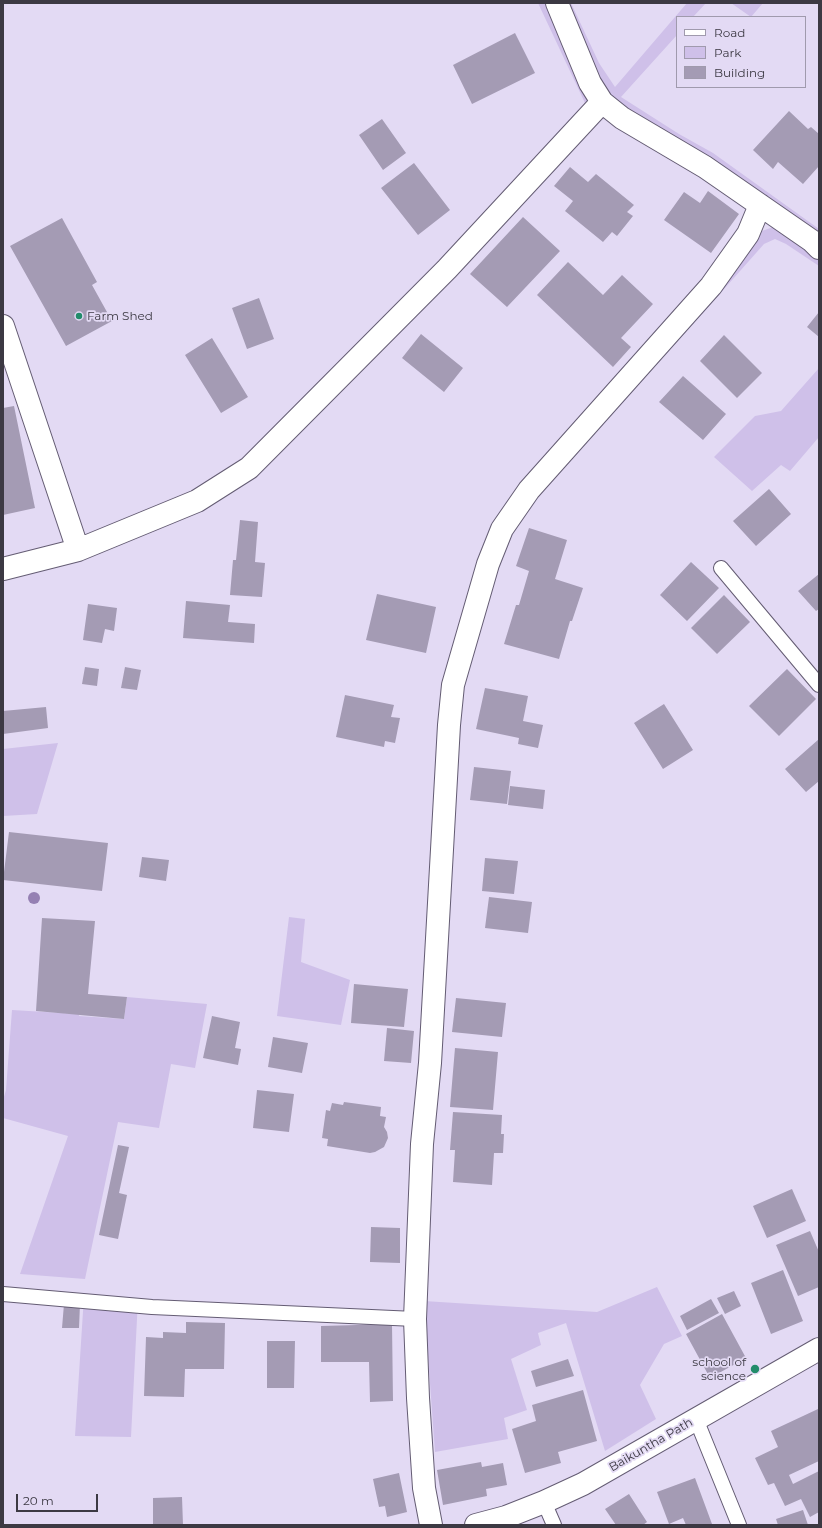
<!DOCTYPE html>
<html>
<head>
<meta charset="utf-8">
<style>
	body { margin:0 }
	#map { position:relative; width:822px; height:1528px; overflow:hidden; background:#e3daf4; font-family:Montserrat,sans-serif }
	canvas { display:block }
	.frame { position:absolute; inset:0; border:4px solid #3c3943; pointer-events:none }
	.legend { position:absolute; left:676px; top:16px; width:130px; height:72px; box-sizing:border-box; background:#e3daf4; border:1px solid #a09aad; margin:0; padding:5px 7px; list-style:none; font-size:12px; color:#3c3943 }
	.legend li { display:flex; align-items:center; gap:8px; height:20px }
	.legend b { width:20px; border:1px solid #a09aad }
	.scale { position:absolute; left:16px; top:1494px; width:82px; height:18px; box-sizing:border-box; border:2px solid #3c3943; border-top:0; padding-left:5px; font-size:12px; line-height:14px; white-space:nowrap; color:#3c3943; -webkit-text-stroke:3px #e3daf4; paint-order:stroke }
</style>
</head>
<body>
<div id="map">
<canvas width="822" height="1528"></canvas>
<div class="frame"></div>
<ul class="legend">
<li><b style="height:5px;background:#fff"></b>Road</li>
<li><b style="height:11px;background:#cfc0e9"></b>Park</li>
<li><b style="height:11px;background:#a49bb4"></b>Building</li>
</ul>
<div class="scale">20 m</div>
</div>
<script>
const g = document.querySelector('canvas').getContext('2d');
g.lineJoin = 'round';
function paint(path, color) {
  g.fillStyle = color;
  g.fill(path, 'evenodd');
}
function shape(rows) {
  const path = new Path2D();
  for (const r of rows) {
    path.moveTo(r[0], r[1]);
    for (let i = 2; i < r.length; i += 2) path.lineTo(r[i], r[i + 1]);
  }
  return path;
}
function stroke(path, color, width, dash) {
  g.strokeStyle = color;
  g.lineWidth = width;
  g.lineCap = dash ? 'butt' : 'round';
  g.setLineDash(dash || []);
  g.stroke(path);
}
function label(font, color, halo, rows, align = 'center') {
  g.font = font + ' Montserrat,sans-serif';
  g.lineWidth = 3.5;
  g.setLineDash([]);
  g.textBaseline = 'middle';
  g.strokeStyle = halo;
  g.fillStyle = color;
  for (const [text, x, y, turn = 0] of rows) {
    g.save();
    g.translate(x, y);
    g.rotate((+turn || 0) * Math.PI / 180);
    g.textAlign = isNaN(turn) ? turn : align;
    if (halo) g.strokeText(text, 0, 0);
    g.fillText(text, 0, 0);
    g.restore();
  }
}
paint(shape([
	[538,3,551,3,590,104,512,183,585,103],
	[563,3,571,3,599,63,615,87,687,3,706,3,693,17,677,17,677,35,621,97,679,134,713,153,819,229,819,237,637,118,604,90],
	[731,3,763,3,751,17],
	[773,227,819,250,819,266,786,244,775,239,764,244,701,315,633,383,757,235,762,231],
	[819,368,819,437,790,471,781,465,752,491,714,457,755,416,781,411],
	[58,743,37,814,3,816,3,749],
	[289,917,305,919,301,962,350,980,341,1025,277,1016],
	[127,997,207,1004,195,1068,171,1064,159,1128,118,1122,85,1279,20,1274,68,1136,3,1118,3,1100,6,1090,12,1010,79,1014,79,1016,124,1019],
	[657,1287,682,1336,664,1344,640,1385,656,1419,605,1451,566,1323,538,1333,541,1345,511,1359,527,1410,504,1418,508,1439,435,1452,424,1301,597,1312],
	[84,1296,138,1299,131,1437,75,1436]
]), '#cfc0e9');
paint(shape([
	[515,33,535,73,472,104,453,65],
	[789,111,808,129,811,127,819,134,819,166,803,184,778,162,773,169,753,150],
	[382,119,406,153,383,170,359,135],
	[414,163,450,210,418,235,381,188],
	[570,167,588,182,596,174,634,205,627,212,633,216,617,236,612,232,603,242,565,211,573,201,554,186],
	[708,191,739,214,711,253,664,220,684,192,700,203],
	[523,217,560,251,507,307,470,274],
	[62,218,97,282,92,285,112,321,66,346,10,246],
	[568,262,603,295,622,275,653,304,621,338,631,347,613,367,537,295],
	[259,298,274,339,247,349,232,308],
	[819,312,819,337,807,327],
	[421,334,463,368,444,392,402,358],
	[724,335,762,373,737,398,700,361],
	[212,338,248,397,221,413,185,355],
	[683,376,726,414,703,440,659,402],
	[14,406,35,508,3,515,3,408],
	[769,489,791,514,756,546,733,521],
	[240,520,258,522,255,562,265,563,262,597,230,595,233,560,236,560],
	[529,528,567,540,555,579,583,588,572,621,570,621,559,659,504,644,516,605,519,605,529,571,516,566],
	[691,562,719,588,687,621,660,595],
	[819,574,819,609,816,611,798,591],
	[377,594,436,607,426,653,366,640],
	[724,595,750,622,717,654,691,628],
	[186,601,230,605,228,622,255,624,254,643,183,638],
	[88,604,117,608,114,631,105,629,102,643,83,640],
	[85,667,99,669,97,686,82,684],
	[125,667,141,670,137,690,121,688],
	[787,669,816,699,779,736,749,706],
	[485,688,528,696,523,721,543,725,538,748,518,744,519,738,476,729],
	[345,695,394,705,391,717,400,718,395,743,385,741,384,747,336,737],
	[664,704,693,750,663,769,634,723],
	[46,707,48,728,3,734,3,711],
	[819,739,819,781,806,792,785,769],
	[474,767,511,771,507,804,470,800],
	[510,786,545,790,543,809,508,805],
	[9,832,108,843,102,891,3,880],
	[142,857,169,860,166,881,139,877],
	[485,858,518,861,514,894,482,891],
	[489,897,532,902,528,933,485,928],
	[42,918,95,921,88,994,127,997,124,1019,36,1011],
	[354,984,408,989,404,1027,351,1023],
	[456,998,506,1003,502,1037,452,1032],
	[212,1016,240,1022,235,1048,241,1049,238,1065,203,1058],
	[387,1028,414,1031,411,1063,384,1061],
	[273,1037,308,1043,302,1073,268,1067],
	[455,1048,498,1052,493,1110,450,1107],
	[257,1090,294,1094,289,1132,253,1128],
	[344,1102,381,1107,380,1116,386,1117,384,1127,387,1132,388,1138,384,1147,375,1152,370,1153,327,1146,328,1139,322,1138,326,1110,330,1111,332,1103,343,1105],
	[453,1112,502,1115,501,1134,504,1134,503,1153,494,1153,492,1185,453,1182,455,1150,450,1150],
	[118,1145,129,1147,119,1193,127,1195,118,1239,99,1235],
	[792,1189,806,1221,767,1238,753,1206],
	[371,1227,400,1228,400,1263,370,1262],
	[810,1231,819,1252,819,1287,798,1296,776,1245],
	[783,1270,803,1321,771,1334,751,1283],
	[734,1291,741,1306,725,1314,717,1298],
	[711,1299,719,1313,687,1330,680,1316],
	[64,1304,80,1304,79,1328,62,1328],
	[722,1314,746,1358,710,1378,686,1334],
	[186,1322,225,1323,224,1369,185,1369,184,1397,144,1396,146,1337,163,1338,163,1332,186,1333],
	[392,1324,393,1401,370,1402,369,1362,321,1362,321,1326],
	[267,1341,295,1341,294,1388,267,1388],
	[568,1359,574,1376,536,1387,531,1371],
	[583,1390,597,1441,558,1452,561,1463,525,1473,512,1429,536,1421,532,1405],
	[818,1409,819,1412,819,1461,789,1475,793,1484,819,1471,819,1512,810,1517,801,1499,785,1506,774,1483,768,1485,755,1458,778,1447,771,1431],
	[481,1462,482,1467,503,1463,507,1485,486,1489,487,1496,443,1505,437,1470],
	[399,1473,407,1512,387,1517,385,1506,379,1507,373,1479],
	[695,1478,712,1524,686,1525,683,1518,669,1524,657,1492],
	[629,1494,647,1522,643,1525,616,1525,605,1509],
	[182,1497,183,1525,153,1525,153,1498],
	[803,1510,808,1525,778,1525,776,1519]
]), '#a49bb4');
const lane = shape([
	[721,568,819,685],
	[3,1294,152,1307,415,1319],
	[696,1419,739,1525],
	[544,1502,554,1525]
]);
const street = shape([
	[557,3,590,83,602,102,622,118,705,167,812,241,819,248],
	[3,326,78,550],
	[3,569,78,550,197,501,249,468,447,269,602,102],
	[431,1525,424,1488,418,1398,415,1319,422,1144,430,1063,449,725,453,685,488,564,502,529,529,490,711,286,748,234,760,205],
	[476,1525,506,1517,544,1502,583,1484,819,1349]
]);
stroke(lane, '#645c73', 16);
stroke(street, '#645c73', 24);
stroke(lane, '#fff', 14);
stroke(street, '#fff', 22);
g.fillStyle = '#9580b3';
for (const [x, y] of [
	[34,898]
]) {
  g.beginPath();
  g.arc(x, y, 6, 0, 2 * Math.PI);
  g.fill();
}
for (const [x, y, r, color] of [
	[79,316,4,"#228c6a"],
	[755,1369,5,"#228c6a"]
]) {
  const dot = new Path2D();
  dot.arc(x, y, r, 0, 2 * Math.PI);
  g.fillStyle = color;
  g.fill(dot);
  stroke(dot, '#e3daf4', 1.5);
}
label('12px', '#3c3943', '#e3daf4', [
	["Farm Shed",87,316],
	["school of",746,1362,"right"],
	["science",746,1376,"right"]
], 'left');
label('12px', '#3c3943', '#e3daf4', [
	["Baikuntha Path",651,1445,-30]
]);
</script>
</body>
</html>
